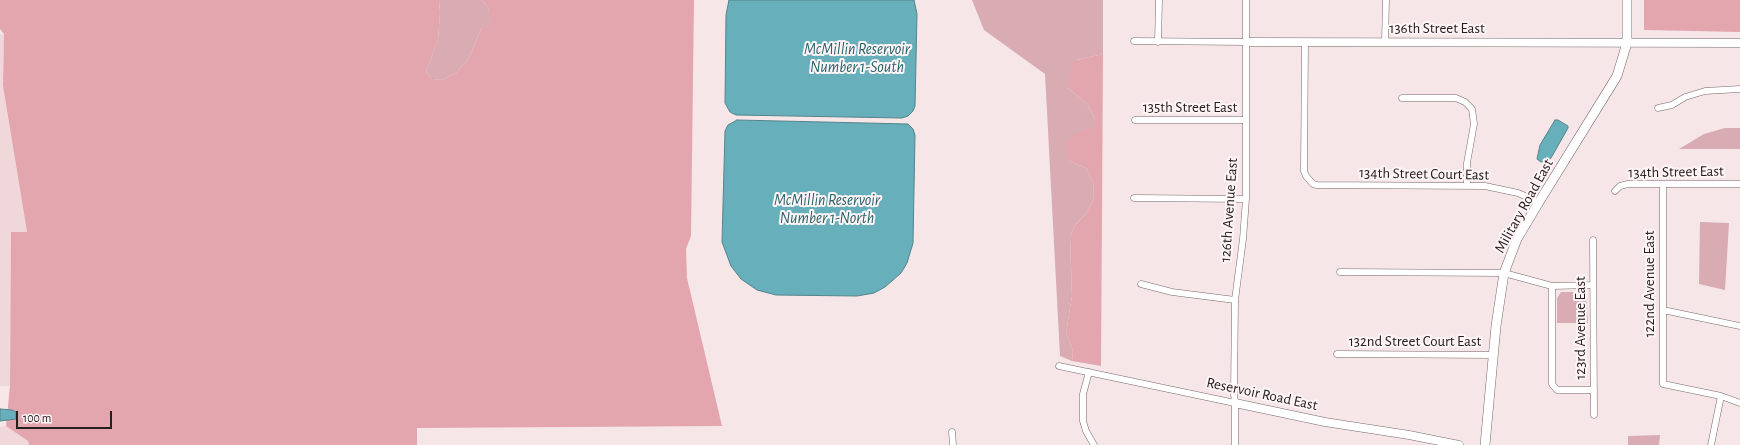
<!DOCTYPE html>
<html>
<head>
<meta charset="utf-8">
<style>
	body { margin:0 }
	#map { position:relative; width:1740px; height:445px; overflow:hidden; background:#f6e6e8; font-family:"Alegreya Sans",sans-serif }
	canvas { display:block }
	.scale { position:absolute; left:16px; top:411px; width:96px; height:18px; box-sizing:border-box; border:2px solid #252020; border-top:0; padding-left:5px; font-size:12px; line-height:14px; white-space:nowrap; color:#252020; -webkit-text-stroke:3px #fff5f7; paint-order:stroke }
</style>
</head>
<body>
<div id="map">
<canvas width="1740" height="445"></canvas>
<div class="scale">100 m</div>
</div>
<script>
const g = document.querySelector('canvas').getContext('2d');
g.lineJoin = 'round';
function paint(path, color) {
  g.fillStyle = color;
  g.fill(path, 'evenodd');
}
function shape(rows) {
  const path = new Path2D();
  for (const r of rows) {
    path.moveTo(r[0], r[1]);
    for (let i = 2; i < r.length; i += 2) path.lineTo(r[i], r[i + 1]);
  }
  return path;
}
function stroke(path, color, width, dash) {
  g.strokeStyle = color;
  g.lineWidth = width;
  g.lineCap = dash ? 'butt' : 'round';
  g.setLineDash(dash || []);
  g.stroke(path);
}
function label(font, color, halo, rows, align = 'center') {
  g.font = font + ' "Alegreya Sans",sans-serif';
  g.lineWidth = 4;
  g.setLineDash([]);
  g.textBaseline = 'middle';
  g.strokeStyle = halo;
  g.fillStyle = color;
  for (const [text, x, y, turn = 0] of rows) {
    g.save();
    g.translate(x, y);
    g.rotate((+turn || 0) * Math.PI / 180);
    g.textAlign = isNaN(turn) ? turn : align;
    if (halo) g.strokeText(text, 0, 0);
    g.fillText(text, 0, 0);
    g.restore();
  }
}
paint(shape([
	[0,34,4,34,3,86,27,232,11,232,10,386,0,386],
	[6,426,28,441,29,445,0,445,0,427]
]), '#efd7da');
paint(shape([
	[439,0,481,0,488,7,492,22,487,27,482,27,469,58,456,73,442,80,432,79,426,72,438,39,440,13],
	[972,0,1103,0,1103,54,1077,60,1068,88,1088,105,1095,119,1095,126,1085,131,1069,161,1086,168,1093,182,1094,199,1086,214,1076,224,1070,236,1072,296,1066,333,1073,351,1072,361,1060,356,1045,74,984,30],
	[1725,128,1740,128,1740,149,1679,149,1704,134],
	[1700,222,1729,223,1725,290,1699,284],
	[1561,292,1582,292,1586,295,1588,323,1557,323,1557,298],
	[1660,435,1659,445,1628,445,1628,436]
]), '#d8acb2');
paint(shape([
	[0,0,439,0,440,13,438,39,426,72,432,79,442,80,456,73,469,58,482,27,487,27,491,22,488,7,481,0,694,0,691,236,686,249,687,278,722,426,417,428,417,445,29,445,28,441,6,426,10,386,11,232,27,232,3,86,4,34,0,29],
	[1644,0,1740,0,1740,32,1644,30],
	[1103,54,1101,366,1072,361,1073,351,1066,333,1072,296,1070,236,1076,224,1086,214,1094,199,1093,182,1086,168,1069,161,1065,146,1070,137,1094,126,1095,119,1088,105,1068,88,1070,67,1077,60]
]), '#e3a6af');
const water = shape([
	[729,0,914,0,917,14,915,106,913,111,908,116,902,118,736,115,730,112,725,103,726,15,729,0],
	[737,120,908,124,913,129,915,135,913,243,907,263,901,273,885,287,874,293,857,296,776,295,757,290,741,279,731,266,722,242,725,131,728,125,737,120],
	[1555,120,1558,120,1568,126,1568,128,1551,158,1547,161,1541,162,1537,159,1540,145,1555,120],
	[0,409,12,410,16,412,16,419,0,421,0,409]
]);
paint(water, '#67afba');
stroke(water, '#53848c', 1);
const minor = shape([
	[1134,41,1246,42],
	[1158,42,1159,0],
	[1305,42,1304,171,1306,176,1313,184,1317,185,1485,186,1518,193,1539,202],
	[1385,42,1386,0],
	[1402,98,1456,98,1465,102,1472,109,1474,124,1467,163,1467,186],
	[1658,108,1672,105,1685,97,1705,91,1740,89],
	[1135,120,1246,120],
	[1663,184,1663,384,1721,396,1740,403],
	[1615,191,1620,186,1628,184,1740,184],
	[1134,198,1246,199],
	[1593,240,1594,415],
	[1340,272,1504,273,1552,286,1593,285],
	[1141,284,1172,292,1235,300],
	[1552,286,1552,384,1557,390,1594,390],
	[1663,310,1740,326],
	[1337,354,1493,355],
	[1059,366,1235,403],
	[1089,372,1083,394,1083,421,1086,431,1094,445],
	[952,432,953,445],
	[1235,445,1235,403,1234,394,1235,300,1243,239,1246,199,1246,0],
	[1711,445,1721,396]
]);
const tertiary = shape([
	[1246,42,1740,43],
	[1235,403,1325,422,1409,435,1459,445]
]);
const secondary = shape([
	[1485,445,1496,326,1504,273,1517,239,1539,202,1617,76,1627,43,1627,0]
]);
stroke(minor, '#75686a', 7);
stroke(tertiary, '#75686a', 9);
stroke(secondary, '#75686a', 10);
stroke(minor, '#fff', 6);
stroke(tertiary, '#fff', 8);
stroke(secondary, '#fff', 9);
label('15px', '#252020', '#fff5f7', [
	["136th Street East",1437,28],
	["135th Street East",1190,107],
	["134th Street East",1676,172,-1],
	["134th Street Court East",1424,174,1],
	["Military Road East",1524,206,-61],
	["126th Avenue East",1229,210,-86],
	["122nd Avenue East",1649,284,-90],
	["123rd Avenue East",1580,328,-90],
	["132nd Street Court East",1415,341],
	["Reservoir Road East",1262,394,12]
]);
label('italic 16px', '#25616a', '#fff5f7', [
	["McMillin Reservoir",857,49],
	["Number 1-South",857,67],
	["McMillin Reservoir",827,200],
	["Number 1-North",827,218]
]);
</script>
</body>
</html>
